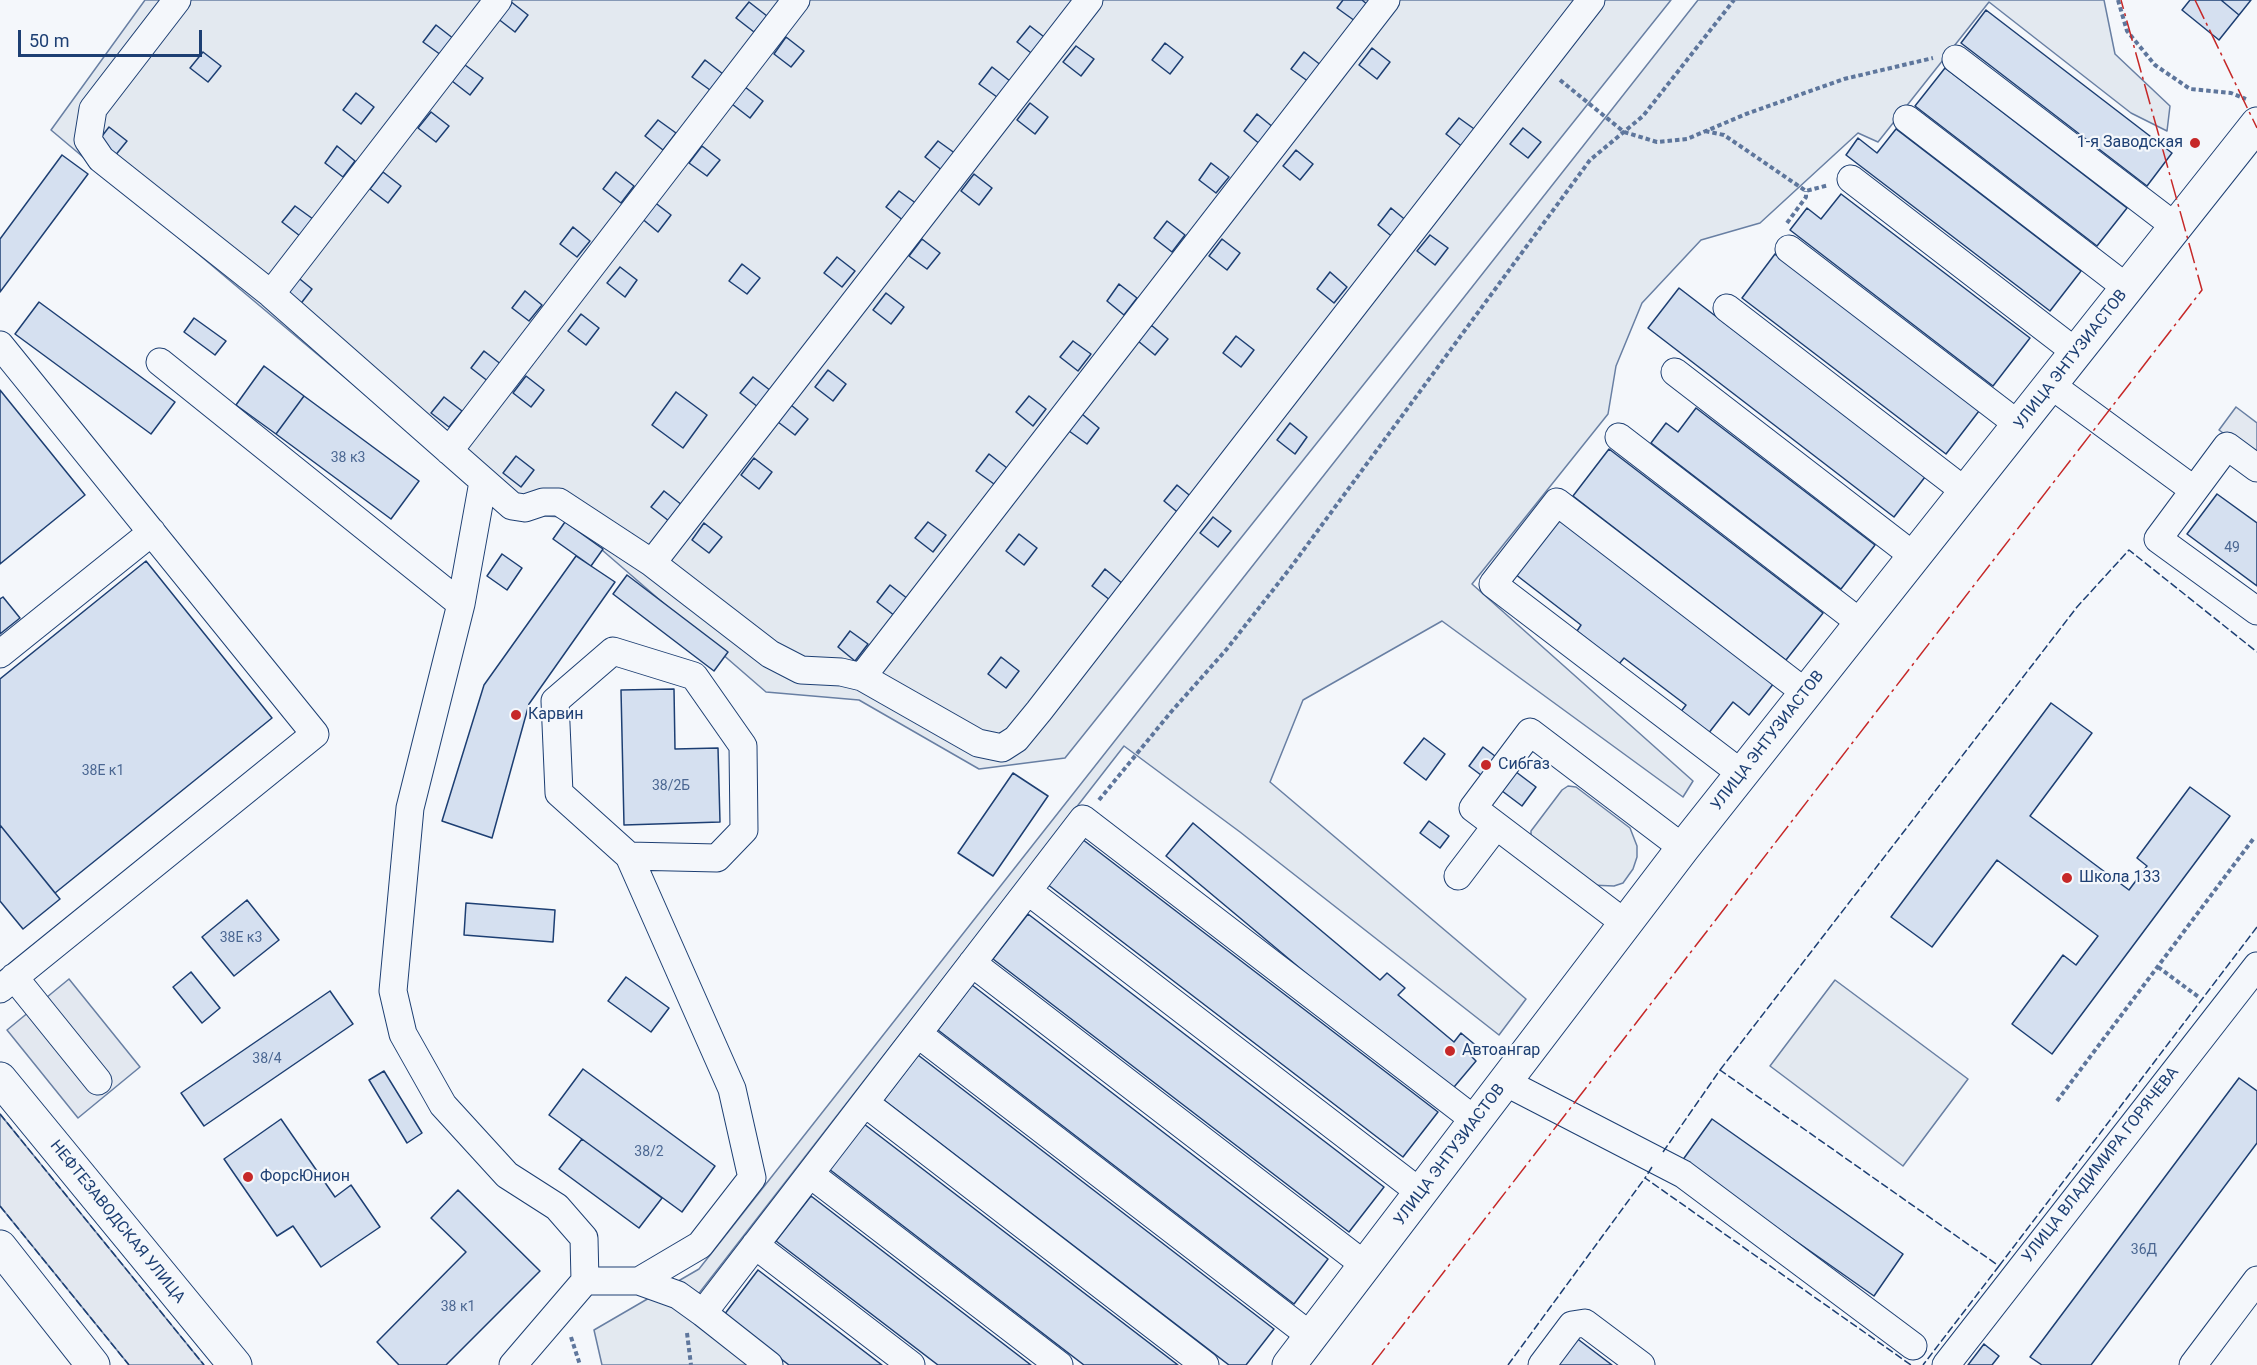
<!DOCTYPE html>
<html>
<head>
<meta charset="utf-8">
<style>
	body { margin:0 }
	#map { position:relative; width:2257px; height:1365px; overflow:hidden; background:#f4f7fb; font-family:Roboto,sans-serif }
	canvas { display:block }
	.scale { position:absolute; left:18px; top:30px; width:184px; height:27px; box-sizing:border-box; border:3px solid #1d3f73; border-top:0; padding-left:8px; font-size:18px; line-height:21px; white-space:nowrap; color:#1d3f73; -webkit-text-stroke:4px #f4f7fb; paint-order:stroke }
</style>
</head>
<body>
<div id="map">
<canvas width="2257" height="1365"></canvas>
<div class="scale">50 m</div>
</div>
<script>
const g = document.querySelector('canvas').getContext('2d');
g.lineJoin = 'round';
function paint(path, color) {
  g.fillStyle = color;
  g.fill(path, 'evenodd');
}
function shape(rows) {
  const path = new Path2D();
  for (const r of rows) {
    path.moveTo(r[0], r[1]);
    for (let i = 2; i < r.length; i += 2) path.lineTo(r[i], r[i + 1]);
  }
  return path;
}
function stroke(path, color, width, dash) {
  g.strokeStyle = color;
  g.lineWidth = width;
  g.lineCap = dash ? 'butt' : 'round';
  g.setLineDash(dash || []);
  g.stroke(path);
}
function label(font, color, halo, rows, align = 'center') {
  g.font = font + ' Roboto,sans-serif';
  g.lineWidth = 4.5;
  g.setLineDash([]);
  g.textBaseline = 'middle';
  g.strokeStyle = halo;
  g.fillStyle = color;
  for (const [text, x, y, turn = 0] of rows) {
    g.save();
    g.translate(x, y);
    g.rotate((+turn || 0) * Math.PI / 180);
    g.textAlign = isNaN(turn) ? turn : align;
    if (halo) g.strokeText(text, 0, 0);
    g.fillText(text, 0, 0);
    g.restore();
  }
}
const green = shape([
	[145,0,1671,0,1065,758,979,769,859,700,766,692,564,517,507,514,51,130,145,0],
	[1698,0,2104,0,2115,54,2170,106,2167,131,2131,113,1989,2,1878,142,1858,133,1760,223,1701,240,1642,303,1616,366,1608,414,1472,584,1693,781,1683,797,1442,621,1303,700,1270,782,1526,999,1499,1035,1240,832,1124,746,686,1310,757,1365,602,1365,594,1330,699,1269,1698,0],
	[1568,786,1576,787,1630,828,1637,846,1637,857,1633,869,1623,883,1614,886,1590,885,1531,836,1531,831,1562,790,1568,786],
	[1835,980,1968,1079,1903,1166,1770,1066,1835,980]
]);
paint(green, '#e3e9f0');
stroke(green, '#687fa3', 1.5);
const parking = shape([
	[2236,407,2257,423,2257,458,2219,430,2236,407],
	[69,979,140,1067,78,1118,7,1030,69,979],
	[0,1114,204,1365,129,1365,0,1206,0,1114]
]);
paint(parking, '#e3e8f0');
stroke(parking, '#687fa3', 1.5);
const building = shape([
	[1343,0,1362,0,1368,5,1355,21,1337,8,1343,0],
	[2190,0,2221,0,2239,15,2219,40,2182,10,2190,0],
	[2221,0,2251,0,2239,15,2221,0],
	[510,1,528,15,515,32,497,18,510,1],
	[749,2,767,16,754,32,736,18,749,2],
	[1986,10,2172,153,2147,186,1961,43,1986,10],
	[436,25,454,39,441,55,423,42,436,25],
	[1030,26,1048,40,1035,56,1017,42,1030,26],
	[786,37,804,51,791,67,774,54,786,37],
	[1165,43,1183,57,1170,74,1152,60,1165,43],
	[1076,46,1094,59,1081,76,1063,62,1076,46],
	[1372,48,1390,62,1377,79,1359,65,1372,48],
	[203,52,221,66,208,82,190,68,203,52],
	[1304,52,1322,66,1309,82,1291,69,1304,52],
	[705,60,723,74,710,90,692,77,705,60],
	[465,65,483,78,470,95,452,81,465,65],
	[992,67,1010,81,997,97,979,84,992,67],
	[1945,68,2127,208,2097,246,1915,106,1945,68],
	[745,87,763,101,750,118,732,104,745,87],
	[356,93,374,107,361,124,343,110,356,93],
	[1030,103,1048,117,1035,134,1017,120,1030,103],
	[431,112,449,126,436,142,418,128,431,112],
	[1257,114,1274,128,1261,145,1244,131,1257,114],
	[1459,118,1477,131,1464,148,1446,134,1459,118],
	[658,120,676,133,663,150,645,136,658,120],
	[109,127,127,141,114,157,96,144,109,127],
	[1523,128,1541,142,1528,158,1510,144,1523,128],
	[1896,129,2081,271,2050,311,1846,155,1858,138,1877,153,1896,129],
	[938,141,956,154,943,171,925,157,938,141],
	[337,146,355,161,343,177,325,163,337,146],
	[702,146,720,160,707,176,689,163,702,146],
	[1296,150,1313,164,1300,180,1283,166,1296,150],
	[62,155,88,174,0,292,0,239,62,155],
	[1211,163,1229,177,1216,193,1199,180,1211,163],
	[383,172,401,186,388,203,370,189,383,172],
	[616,172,634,186,621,203,603,189,616,172],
	[974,174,992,188,979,205,961,191,974,174],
	[899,191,917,204,904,221,886,207,899,191],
	[1841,194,2030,338,1993,386,1790,230,1807,208,1821,219,1841,194],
	[653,201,671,215,658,232,640,217,653,201],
	[295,206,313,219,300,236,282,222,295,206],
	[1391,208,1408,222,1395,239,1378,225,1391,208],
	[1167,221,1185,235,1172,252,1154,238,1167,221],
	[573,227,590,241,577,257,560,244,573,227],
	[1430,235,1448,248,1435,265,1417,251,1430,235],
	[922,239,940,253,927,269,909,256,922,239],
	[1222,239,1240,253,1227,270,1209,256,1222,239],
	[1775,254,1979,411,1946,454,1742,298,1775,254],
	[837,257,855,271,842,287,824,273,837,257],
	[742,264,760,278,747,294,729,281,742,264],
	[620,267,637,280,625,297,607,283,620,267],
	[1330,272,1347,287,1334,303,1317,289,1330,272],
	[295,275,312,289,299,306,282,292,295,275],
	[1119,284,1137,298,1124,315,1107,301,1119,284],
	[1679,288,1925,477,1894,517,1648,328,1679,288],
	[525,291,542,305,529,321,512,308,525,291],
	[886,293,904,307,891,324,873,310,886,293],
	[39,302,175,402,151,434,15,334,39,302],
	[581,314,599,328,586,345,568,331,581,314],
	[194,318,226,341,215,355,184,332,194,318],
	[1151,325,1168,339,1155,355,1138,341,1151,325],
	[1236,336,1254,350,1241,367,1223,353,1236,336],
	[1073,341,1091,354,1078,371,1060,357,1073,341],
	[484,351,502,365,489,382,471,368,484,351],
	[264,366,304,396,276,434,236,405,264,366],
	[828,370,846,384,833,401,815,387,828,370],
	[526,376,544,390,531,407,513,393,526,376],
	[753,377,771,391,758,407,740,393,753,377],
	[0,390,85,495,0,564,0,390],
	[676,392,707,415,683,448,652,425,676,392],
	[304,396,419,481,391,519,276,434,304,396],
	[1029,396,1046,409,1033,426,1016,412,1029,396],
	[444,397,462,411,449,427,431,413,444,397],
	[791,405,808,419,795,435,778,422,791,405],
	[1696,408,1875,545,1841,589,1651,443,1666,423,1678,432,1696,408],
	[1082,414,1099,428,1087,444,1069,431,1082,414],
	[1290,423,1307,437,1295,454,1277,440,1290,423],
	[1609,449,1823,613,1786,660,1573,496,1609,449],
	[989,454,1007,468,994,484,976,471,989,454],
	[516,456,534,470,521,487,503,473,516,456],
	[754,458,772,472,759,489,741,475,754,458],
	[1177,485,1194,499,1181,515,1164,501,1177,485],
	[664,491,682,505,669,521,651,507,664,491],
	[2217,494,2257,523,2257,586,2187,534,2217,494],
	[1213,517,1231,531,1218,547,1200,533,1213,517],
	[1559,518,1774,683,1749,715,1733,702,1704,739,1676,718,1686,705,1624,658,1619,664,1577,631,1581,625,1515,574,1559,518],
	[565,522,603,549,591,566,553,539,565,522],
	[928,522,946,535,933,552,915,538,928,522],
	[704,523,722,537,709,553,692,540,704,523],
	[1019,534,1037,548,1024,565,1006,551,1019,534],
	[502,554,522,568,507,590,487,576,502,554],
	[576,556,615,582,529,704,492,838,442,821,484,685,576,556],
	[146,561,272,718,55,893,0,825,0,679,146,561],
	[1105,569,1123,584,1110,600,1092,586,1105,569],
	[627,575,728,652,714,671,613,594,627,575],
	[890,585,908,599,895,616,877,602,890,585],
	[3,597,20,618,0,634,0,599,3,597],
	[850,631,868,644,855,661,838,647,850,631],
	[1001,657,1019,671,1006,688,988,674,1001,657],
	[674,689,675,749,718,748,720,822,624,825,621,690,674,689],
	[2051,703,2092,733,2030,816,2129,890,2147,866,2137,858,2190,787,2230,816,2052,1054,2012,1024,2063,955,2076,965,2098,936,1997,860,1932,947,1891,917,2051,703],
	[1424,738,1445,754,1426,780,1404,763,1424,738],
	[1483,747,1536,787,1522,806,1469,766,1483,747],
	[1013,773,1048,796,993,876,958,853,1013,773],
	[1429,821,1449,836,1440,848,1420,833,1429,821],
	[1193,823,1380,980,1387,973,1405,988,1398,995,1454,1042,1461,1033,1479,1048,1472,1057,1476,1061,1449,1093,1166,856,1193,823],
	[0,825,60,899,23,929,0,901,0,825],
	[1082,839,1438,1112,1403,1157,1047,884,1082,839],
	[247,900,279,940,234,976,202,937,247,900],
	[466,903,555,910,553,942,464,935,466,903],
	[1028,914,1384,1187,1349,1232,993,959,1028,914],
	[191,972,220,1008,202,1023,173,987,191,972],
	[626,977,669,1008,651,1032,608,1001,626,977],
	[972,985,1328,1259,1294,1304,938,1030,972,985],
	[330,991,353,1024,204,1126,181,1093,330,991],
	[918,1055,1274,1329,1246,1365,1229,1365,884,1100,918,1055],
	[583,1069,715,1166,682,1212,549,1115,583,1069],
	[384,1071,422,1133,407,1143,369,1080,384,1071],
	[2239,1078,2257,1091,2257,1143,2091,1365,2042,1365,2030,1357,2239,1078],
	[281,1119,335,1197,351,1185,380,1227,321,1267,293,1226,277,1236,224,1159,281,1119],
	[1712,1119,1903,1254,1874,1296,1682,1161,1712,1119],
	[864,1124,1178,1365,1084,1365,829,1169,864,1124],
	[582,1139,662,1198,639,1228,559,1169,582,1139],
	[458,1190,540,1271,446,1365,399,1365,377,1342,466,1252,431,1218,458,1190],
	[811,1196,1031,1365,938,1365,776,1241,811,1196],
	[758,1270,882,1365,789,1365,724,1315,758,1270],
	[1575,1337,1612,1365,1554,1365,1575,1337],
	[1984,1344,1999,1356,1992,1365,1968,1365,1984,1344]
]);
paint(building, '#d5e0f0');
stroke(building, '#1d3f73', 1.5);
const minor = shape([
	[177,0,93,109,88,140,101,159,271,294,512,506,525,508,543,502,559,502,652,563,770,654,801,670,841,672,862,677,978,743,1002,748,1016,739,1039,711,1591,0],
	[1956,59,2176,227],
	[1907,119,2127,288],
	[1851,179,2077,353],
	[1789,249,2019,425],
	[271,294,498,0],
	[1727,308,1966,492],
	[0,345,315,734,0,989],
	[160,362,461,604],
	[1675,372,1915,557],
	[2051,385,2194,490],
	[1619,437,1862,624],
	[449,451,796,0],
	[2257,468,2227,446,2158,539,2257,611],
	[483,482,461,604,410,808,393,991,403,1034,443,1105,507,1175,557,1207,584,1238,585,1281,513,1365],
	[652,563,1089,0],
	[0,654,152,532],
	[862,677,1386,0],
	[1742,774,1493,584,1557,502,1806,693],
	[1458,876,1496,826],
	[1028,891,1421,1193],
	[1626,924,1473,808,1530,732,1683,848],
	[972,963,1366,1266],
	[14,977,98,1081],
	[918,1034,1312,1337],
	[1505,1082,1683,1174,1913,1346],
	[865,1103,1205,1365],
	[810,1174,1059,1365],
	[755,1245,911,1365],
	[585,1281,639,1281,700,1245,752,1178,732,1089,629,856,559,793,555,701,613,651,694,676,743,746,744,830,717,858,629,856],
	[639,1281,678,1295,703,1313],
	[769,1365,703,1313,1083,819,1476,1121],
	[1542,1365,1572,1325,1585,1323,1641,1365],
	[1946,1365,2257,966],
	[2193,1365,2257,1280]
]);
const major = shape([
	[0,1079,235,1365],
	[0,1247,93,1365],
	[1289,1365,1683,848,2257,124]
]);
stroke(minor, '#1d3f73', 29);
stroke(major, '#1d3f73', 35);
stroke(shape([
	[2118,0,2127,31,2155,65,2190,89,2231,93,2246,99],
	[1560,80,1624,132,1657,142,1687,139,1746,114,1844,79,1933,58],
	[1705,131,1724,135,1806,191,1829,185],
	[1787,223,1806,197,1806,191],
	[1099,800,1171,712,1226,650,1291,567,1590,160,1643,116,1734,0],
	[2158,967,2200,998],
	[2057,1101,2254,838],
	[687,1333,691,1365],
	[571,1337,580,1365]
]), '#5e769c', 4, [4.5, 3]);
stroke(minor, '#f4f7fb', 27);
stroke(major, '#f4f7fb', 33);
stroke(shape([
	[1720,1070,2077,607,2129,550,2257,652],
	[0,1114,204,1365],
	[1663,1152,1720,1070,1999,1266,1923,1365],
	[1652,1167,1645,1178,1911,1365],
	[0,1206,129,1365],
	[1999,1266,2257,927],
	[1508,1365,1645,1178]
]), '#1d3f73', 1.5, [8, 3]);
stroke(shape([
	[2195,0,2257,128],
	[1372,1365,2202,290,2121,0]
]), '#c62828', 1.5, [21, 4.5, 3, 4.5]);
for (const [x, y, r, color] of [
	[2195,143,6,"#c62828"],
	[516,715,6,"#c62828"],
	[1486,765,6,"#c62828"],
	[2067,878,6,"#c62828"],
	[1450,1051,6,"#c62828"],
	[248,1177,6,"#c62828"]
]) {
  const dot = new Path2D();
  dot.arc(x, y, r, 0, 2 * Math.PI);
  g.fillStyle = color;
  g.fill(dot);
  stroke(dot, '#f4f7fb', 2);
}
label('14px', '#4b6792', null, [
	["38 к3",348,458],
	["49",2232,548],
	["38Е к1",103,771],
	["38/2Б",671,786],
	["38Е к3",241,938],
	["38/4",267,1059],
	["38/2",649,1152],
	["36Д",2144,1250],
	["38 к1",458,1307]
]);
label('16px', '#1d3f73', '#f4f7fb', [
	["1-я Заводская",2183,143,"right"],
	["Карвин",528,715],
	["Сибгаз",1498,765],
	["Школа 133",2079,878],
	["Автоангар",1462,1051],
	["ФорсЮнион",260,1177]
], 'left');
label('16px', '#1d3f73', '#f4f7fb', [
	["УЛИЦА ЭНТУЗИАСТОВ",2071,360,-52],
	["УЛИЦА ЭНТУЗИАСТОВ",1768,741,-52],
	["УЛИЦА ЭНТУЗИАСТОВ",1450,1155,-53],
	["УЛИЦА ВЛАДИМИРА ГОРЯЧЕВА",2101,1165,-52],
	["НЕФТЕЗАВОДСКАЯ УЛИЦА",117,1222,51]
]);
</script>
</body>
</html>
